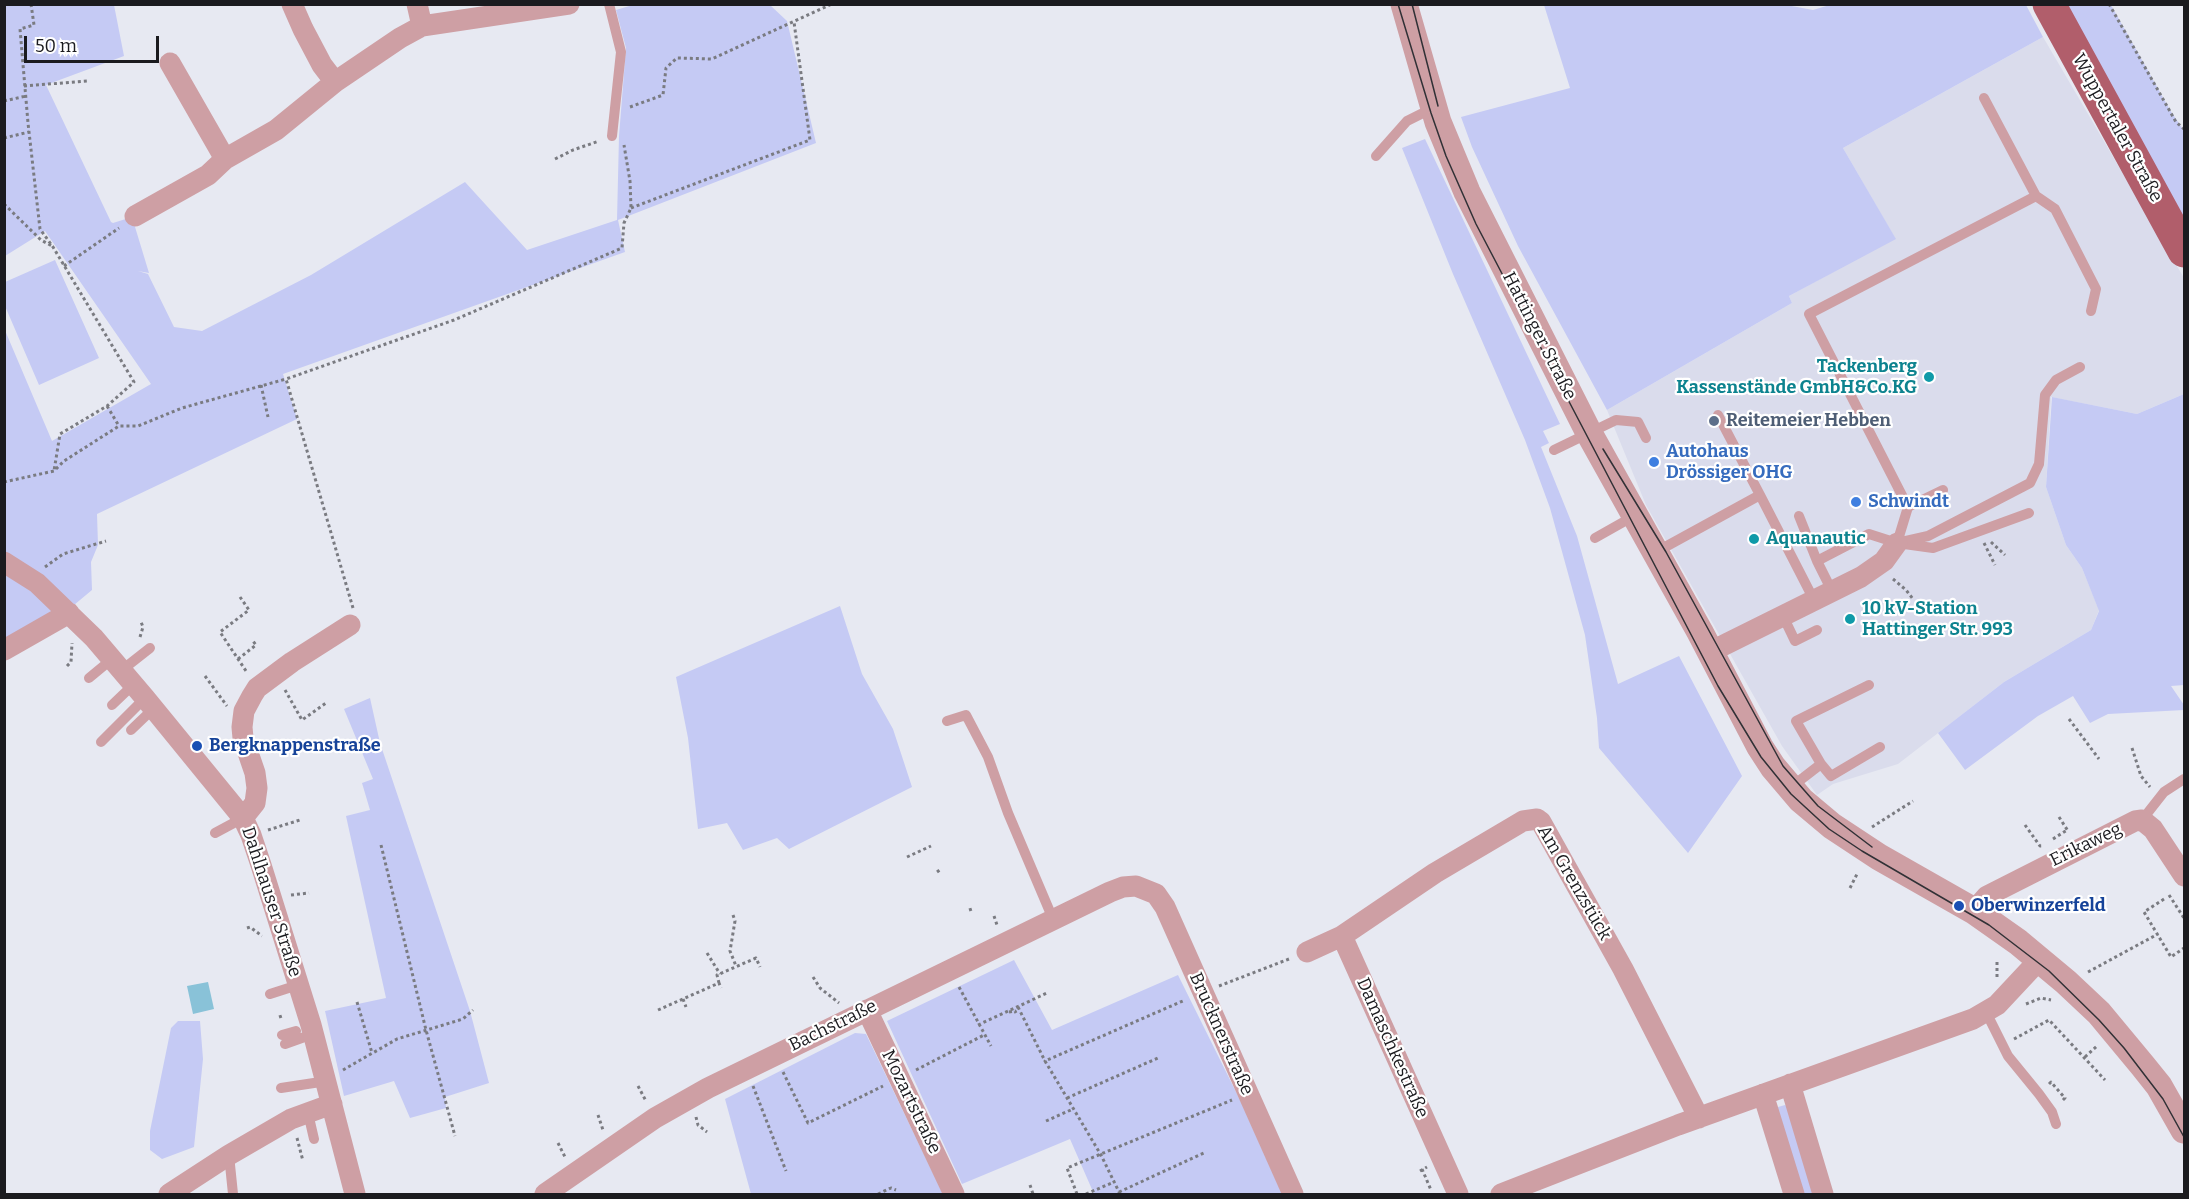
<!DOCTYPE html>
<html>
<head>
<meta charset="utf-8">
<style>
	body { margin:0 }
	#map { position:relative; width:2189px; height:1199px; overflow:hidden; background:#e7e9f2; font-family:Bitter,serif }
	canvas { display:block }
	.frame { position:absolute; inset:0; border:6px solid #1b1b1f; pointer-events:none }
	.scale { position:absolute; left:24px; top:36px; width:135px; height:27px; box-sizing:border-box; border:3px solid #1b1b1f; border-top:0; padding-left:8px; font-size:18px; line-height:21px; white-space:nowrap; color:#1b1b1f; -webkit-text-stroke:4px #fff; paint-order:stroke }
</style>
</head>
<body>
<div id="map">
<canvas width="2189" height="1199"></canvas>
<div class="frame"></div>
<div class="scale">50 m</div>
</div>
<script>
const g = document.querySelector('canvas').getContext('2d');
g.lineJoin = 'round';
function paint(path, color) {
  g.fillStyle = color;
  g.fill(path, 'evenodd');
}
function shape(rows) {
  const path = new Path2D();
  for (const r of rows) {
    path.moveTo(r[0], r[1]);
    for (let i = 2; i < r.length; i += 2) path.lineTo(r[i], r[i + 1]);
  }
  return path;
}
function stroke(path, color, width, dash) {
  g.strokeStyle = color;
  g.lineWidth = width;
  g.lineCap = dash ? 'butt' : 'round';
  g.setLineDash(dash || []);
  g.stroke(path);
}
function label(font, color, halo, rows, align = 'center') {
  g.font = font + ' Bitter,serif';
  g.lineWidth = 4.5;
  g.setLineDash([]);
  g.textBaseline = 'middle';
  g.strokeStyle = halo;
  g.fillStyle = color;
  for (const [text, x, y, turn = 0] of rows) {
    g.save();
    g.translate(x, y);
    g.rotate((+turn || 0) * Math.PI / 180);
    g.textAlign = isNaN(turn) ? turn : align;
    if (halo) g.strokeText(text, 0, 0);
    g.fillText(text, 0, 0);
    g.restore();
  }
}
paint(shape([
	[2043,37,2184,278,2184,394,2137,414,2051,397,2046,487,2066,545,2082,568,2099,610,2091,630,2004,682,1898,764,1833,784,1817,795,1782,746,1646,505,1607,410,1792,303,1789,296,1895,238,1843,148]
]), '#dadcec');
paint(shape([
	[636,4,770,5,787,21,816,143,618,220,625,252,283,374,297,419,97,514,98,545,91,562,92,590,74,605,5,557,4,328,52,441,151,384,45,231,5,256,5,5,114,5,124,56,46,85,111,222,113,223,132,217,149,273,138,271,148,274,174,327,202,331,311,275,465,182,527,250,617,220,619,136,626,48,616,10],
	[1781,4,1813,10,1833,4,2026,5,2043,37,1843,148,1896,239,1789,296,1792,303,1607,410,1518,246,1472,147,1461,117,1570,88,1544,5],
	[2063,5,2111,5,2170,110,2184,131,2184,227],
	[1425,139,1560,424,1543,431,1549,443,1541,447,1577,536,1618,684,1679,656,1742,776,1688,853,1599,748,1597,718,1585,635,1550,508,1525,440,1453,274,1402,148],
	[55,260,99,358,39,385,5,306,5,282],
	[2184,394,2184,685,2171,686,2184,705,2184,710,2108,714,2090,723,2073,696,2038,716,1965,770,1938,733,2004,682,2091,630,2099,611,2082,568,2066,545,2046,487,2052,397,2137,414],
	[4,570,60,611,4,640],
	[840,606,862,674,893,729,912,787,789,849,777,838,743,850,727,823,698,829,688,738,676,677],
	[370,698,380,743,470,1011,489,1083,445,1097,446,1108,410,1118,394,1081,344,1096,325,1011,386,998,346,816,370,810,362,783,373,779,344,709],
	[1014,960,1052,1030,1178,975,1241,1102,1282,1194,1094,1194,1070,1139,962,1184,887,1021],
	[178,1021,200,1021,203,1059,194,1147,162,1159,150,1150,150,1131,171,1028],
	[855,1033,866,1034,943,1194,751,1194,725,1099],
	[1785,1105,1789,1108,1816,1194,1800,1194,1774,1113,1778,1107]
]), '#c5caf4');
paint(shape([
	[208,982,214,1009,193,1014,187,986]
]), '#89c2d8');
stroke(shape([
	[31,4,34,25,20,29,28,123,40,229,53,247,134,382,107,406,60,434,54,471],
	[2109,4,2176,122,2184,129],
	[24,86,87,81],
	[4,101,26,96],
	[630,107,663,95,666,68,677,58,712,59,832,4],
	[4,138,29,132],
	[555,159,573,150,599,141],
	[4,204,41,240,52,246],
	[631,208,810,140,794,22],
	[64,266,119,228],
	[261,385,268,417],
	[107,406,119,426],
	[4,482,54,471,64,461,119,426,138,426,182,408,286,379],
	[1991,542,2005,555],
	[1984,543,1995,565],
	[45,567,63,554,106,541],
	[1893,579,1906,590,1913,599],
	[240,597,249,610,220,632,246,671],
	[353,608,286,379,454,320,622,248,624,223,631,208,630,181,624,145],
	[140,637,143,627,141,622],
	[238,659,256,645,253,641],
	[67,666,71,662,72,643],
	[205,676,227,706],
	[285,690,302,720,326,703],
	[2069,719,2099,759],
	[2132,748,2141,776,2150,787],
	[2059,817,2068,831],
	[2025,825,2040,846,2043,846],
	[1872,827,1913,801],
	[268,830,300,820],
	[2053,839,2067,830],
	[381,845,426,1030,455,1136],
	[907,857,931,846],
	[937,872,941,869],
	[1850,888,1858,872],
	[291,895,309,893],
	[2169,895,2184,918],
	[2164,899,2144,912,2171,957,2184,948],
	[969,910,972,909],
	[733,915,735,921,730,951,736,966],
	[994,916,997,925],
	[247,928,250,927,262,936],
	[707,953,720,974],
	[2088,972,2158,934],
	[813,977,820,988,839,1003],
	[1997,977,1997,962],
	[719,983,717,975,756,958,760,967],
	[1219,986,1289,959],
	[959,987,991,1046],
	[683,999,686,1007],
	[357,1002,372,1053],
	[2026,1004,2041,998,2051,1000],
	[1018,1007,1045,1061],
	[658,1010,719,983,721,988],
	[1009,1012,1015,1011,1016,1013],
	[279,1017,282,1016],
	[978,1025,1047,993],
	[2014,1039,2049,1020,2105,1080],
	[2085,1057,2097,1046],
	[343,1070,397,1039,463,1019,473,1010],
	[916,1070,984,1035],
	[783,1072,808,1123,883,1086],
	[2049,1084,2051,1082,2065,1098,2061,1102],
	[638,1086,646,1101],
	[753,1086,786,1171],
	[1067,1098,1158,1058],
	[598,1115,603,1130],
	[696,1117,698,1125,707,1132],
	[1046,1121,1073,1109],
	[297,1138,303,1161],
	[558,1143,565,1157],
	[1422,1169,1431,1190],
	[1420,1171,1427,1167],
	[1030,1185,1033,1194],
	[1119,1192,1204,1153],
	[878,1194,891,1188,896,1190],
	[1077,1194,1067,1168,1232,1100],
	[1086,1194,1114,1182],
	[1120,1194,1101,1155,1045,1061,1185,1000]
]), '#7a7b81', 3, [3, 3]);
stroke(shape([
	[609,4,621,52,612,136],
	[1984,98,2036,196],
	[1376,156,1407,121,1433,108],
	[1554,450,1616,420,1638,422,1646,438],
	[1760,495,1814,600],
	[1908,507,1943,490],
	[1799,516,1817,561,1832,591],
	[1595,538,1634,516],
	[1897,543,1908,507,1809,314,2036,196,2055,209,2096,289,2091,311],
	[1897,543,1928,536,2030,483,2039,464,2045,395,2056,380,2080,367],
	[1656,552,1760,495,1718,415],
	[1817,561,1869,534,1897,543,1933,548,2029,513],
	[1783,616,1795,641,1817,630],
	[122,670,150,648],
	[89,678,112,659],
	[112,705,134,684],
	[947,721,966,715,988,757,1008,813,1053,919],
	[131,730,154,708],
	[101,742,145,698],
	[1821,764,1831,776,1880,747],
	[1790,788,1821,764,1796,721,1869,685],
	[2142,820,2164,792,2184,779],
	[215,833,243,818],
	[270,994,298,985],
	[1986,1012,2008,1056,2039,1094,2052,1112,2056,1124],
	[282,1035,296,1031],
	[285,1044,313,1034],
	[281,1088,327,1081],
	[308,1113,314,1139],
	[229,1155,233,1194]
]), '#ce9fa4', 10);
stroke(shape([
	[292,4,303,29,322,65,335,82],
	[417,4,422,26],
	[170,63,225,159],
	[135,216,208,175,225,159,276,130,335,82,400,38,422,26,569,4],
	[4,562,37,583,94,638,145,698,243,818,251,835,261,865,311,1025,355,1194],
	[4,650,69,613],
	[1710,652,1861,577,1884,561,1897,543],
	[243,818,255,803,257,788,255,773,243,738,242,727,244,711,252,696,257,688,292,662,350,625],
	[1974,911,1987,896,2135,821,2142,820,2153,829,2184,876],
	[1342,936,1458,1194],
	[1307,952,1342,936,1435,873,1523,821,1537,819,1541,822,1623,969,1699,1118],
	[867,1010,954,1194],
	[1790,1084,1823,1194],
	[1763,1094,1794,1194],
	[169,1194,229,1155,291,1119,332,1104],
	[545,1194,655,1118,708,1088,1110,892,1123,887,1136,886,1156,894,1165,907,1293,1194],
	[1501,1194,1678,1125,1973,1019,1997,1005,2040,959]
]), '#ce9fa4', 21);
stroke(shape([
	[1404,4,1438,122,1467,192,1589,433,1700,632,1760,747,1773,767,1801,800,1832,826,1879,857,1974,911,2018,942,2066,982,2099,1013,2143,1066,2159,1086,2184,1130]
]), '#ce9fa4', 27);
stroke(shape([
	[2049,4,2184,251]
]), '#b15e6b', 33);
stroke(shape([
	[1398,4,1431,113,1446,156,1476,224,1718,686,1761,757,1791,794,1829,829,1862,851,1989,925,2049,971,2099,1020,2124,1048,2163,1099,2184,1137],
	[1412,4,1438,106],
	[1519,290,1544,337],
	[1603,449,1666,552,1783,766,1818,806,1872,847]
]), '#313136', 1.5);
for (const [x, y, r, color] of [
	[1929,377,6,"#0f9aa8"],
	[1714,421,6,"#5c6f8a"],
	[1654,462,6,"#3f7fe0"],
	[1856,502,6,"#3f7fe0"],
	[1754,539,6,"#0f9aa8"],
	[1850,619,6,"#0f9aa8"],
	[197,746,6,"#1a4fb4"],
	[1959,906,6,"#1a4fb4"]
]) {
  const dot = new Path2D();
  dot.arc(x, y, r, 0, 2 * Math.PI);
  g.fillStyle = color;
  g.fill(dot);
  stroke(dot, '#fff', 2);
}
label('18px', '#1b1b1f', '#fff', [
	["Wuppertaler Straße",2117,128,61],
	["Hattinger Straße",1539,336,63],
	["Erikaweg",2086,845,-26],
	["Am Grenzstück",1574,883,60],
	["Dahlhauser Straße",271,902,72],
	["Bachstraße",833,1026,-26],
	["Brucknerstraße",1221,1034,66],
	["Damaschkestraße",1392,1048,66],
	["Mozartstraße",911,1102,64]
]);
label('bold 18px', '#0d838f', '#fff', [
	["Tackenberg",1917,367,"right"],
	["Kassenstände GmbH&Co.KG",1917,388,"right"],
	["Aquanautic",1766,539],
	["10 kV-Station",1862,609],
	["Hattinger Str. 993",1862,630]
], 'left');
label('bold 18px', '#4e5e75', '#fff', [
	["Reitemeier Hebben",1726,421]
], 'left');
label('bold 18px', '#366cbe', '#fff', [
	["Autohaus",1666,452],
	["Drössiger OHG",1666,473],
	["Schwindt",1868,502]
], 'left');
label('bold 18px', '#164399', '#fff', [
	["Bergknappenstraße",209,746],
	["Oberwinzerfeld",1971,906]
], 'left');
</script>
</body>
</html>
